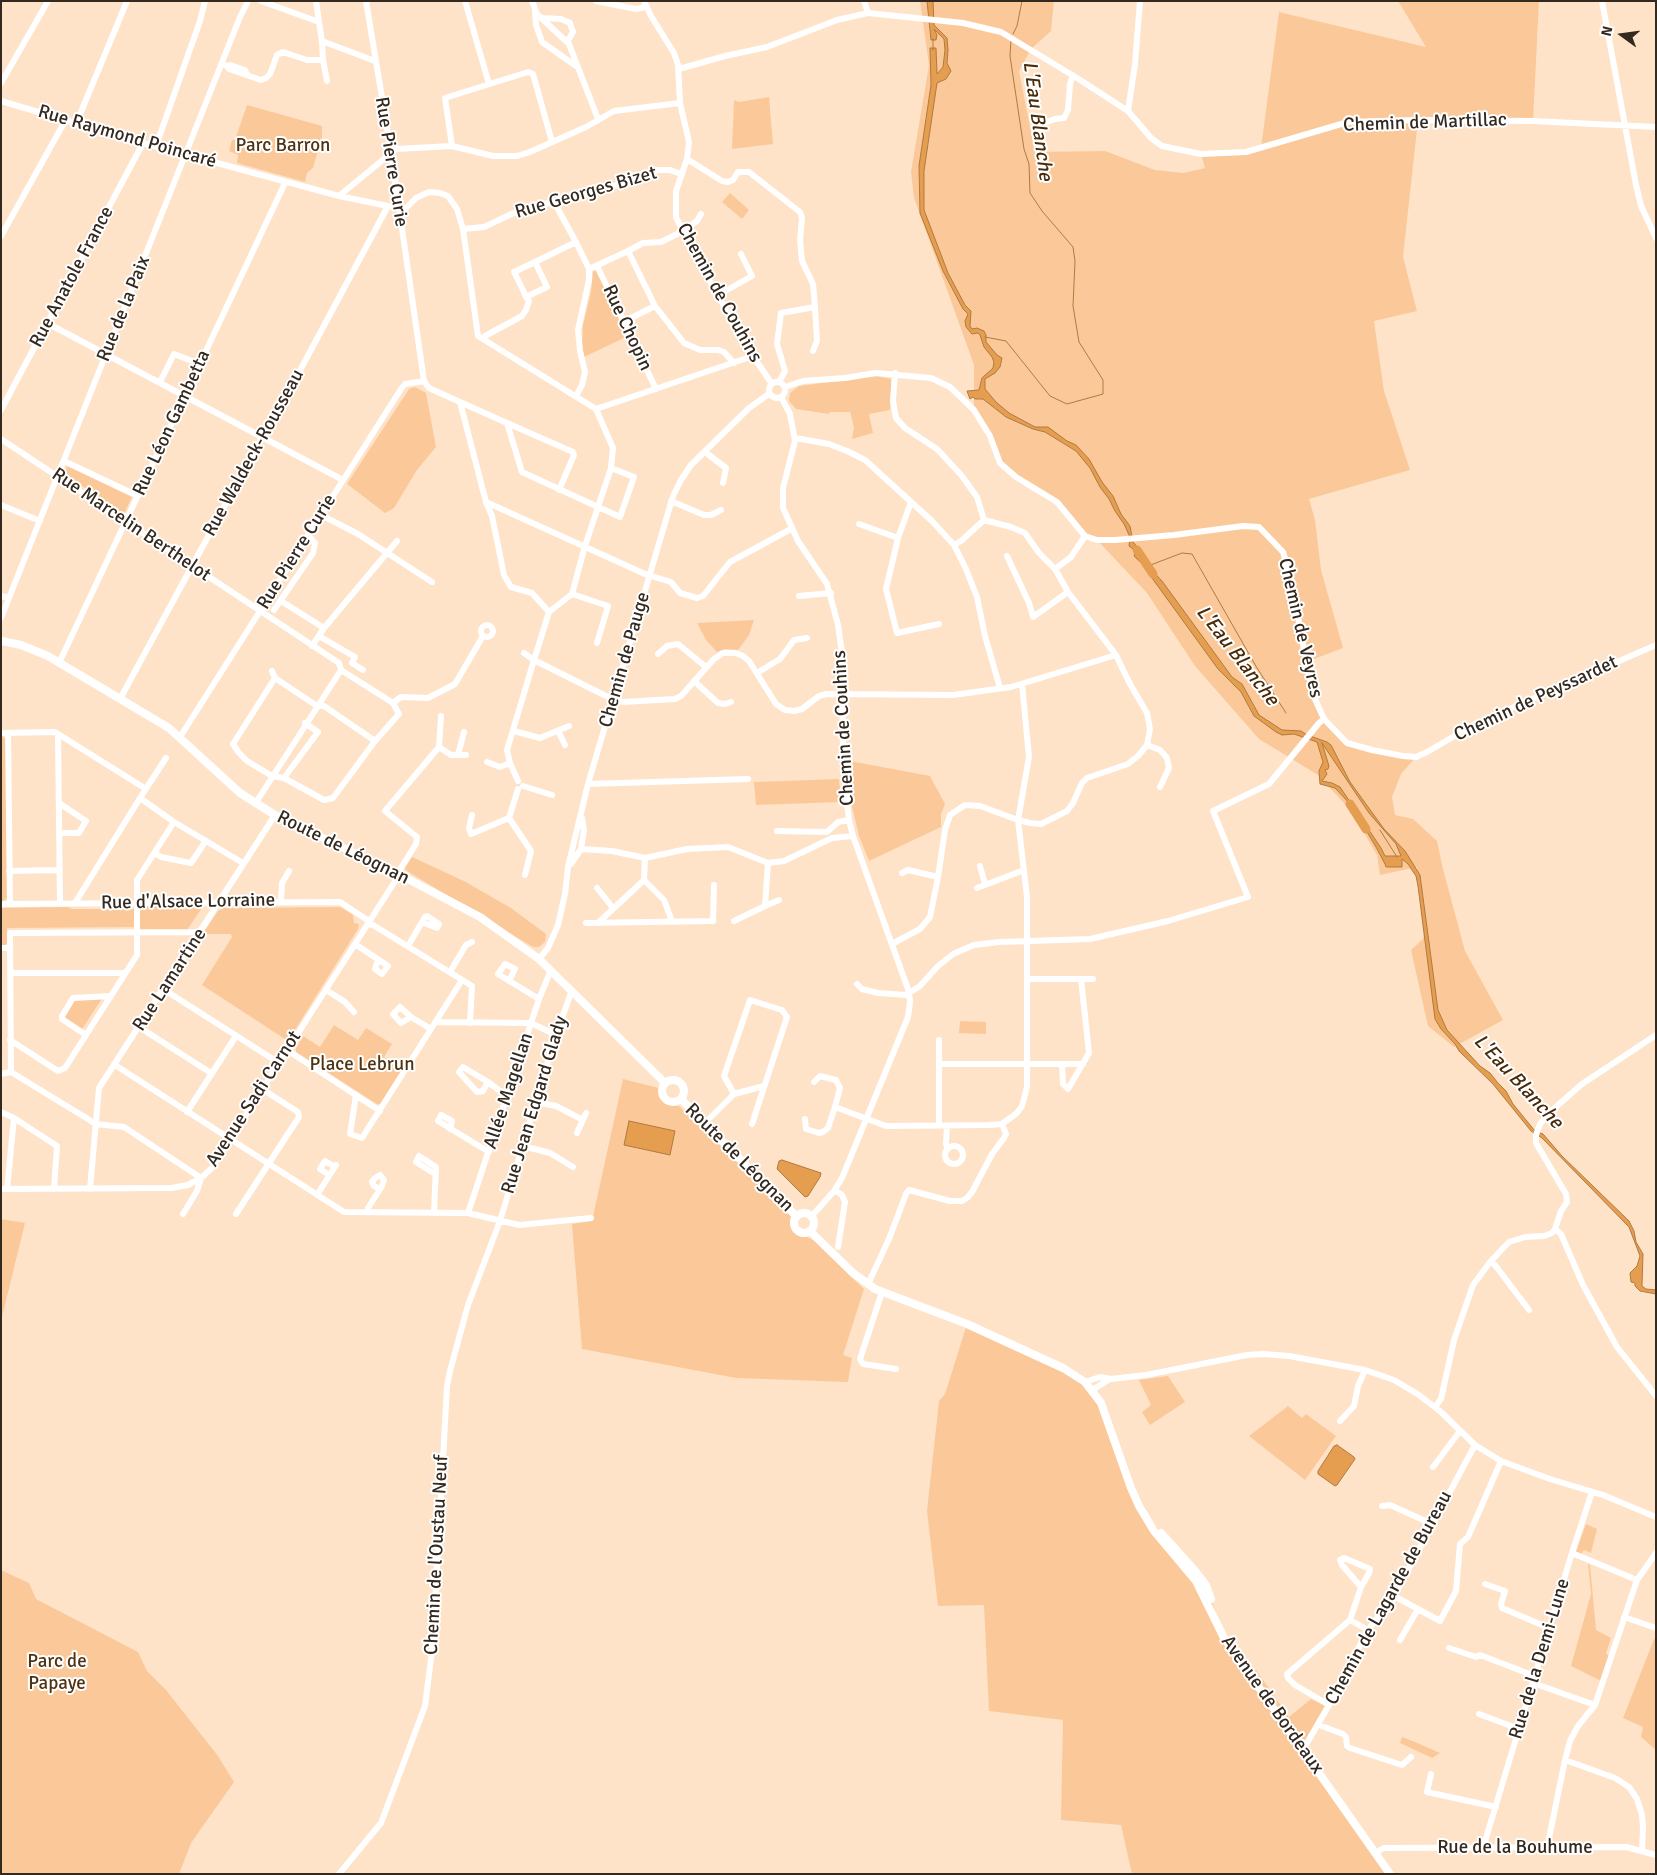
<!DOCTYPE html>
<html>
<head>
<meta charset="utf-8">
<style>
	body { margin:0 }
	#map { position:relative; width:1657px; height:1875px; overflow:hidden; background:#fee3c9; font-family:Signika,sans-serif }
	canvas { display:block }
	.frame { position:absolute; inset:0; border:2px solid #33291f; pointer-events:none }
	.north { position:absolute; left:1597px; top:10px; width:50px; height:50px; -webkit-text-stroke:4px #fff; paint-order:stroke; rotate:284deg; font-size:14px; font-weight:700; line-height:20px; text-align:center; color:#33291f }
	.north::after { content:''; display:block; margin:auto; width:18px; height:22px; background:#33291f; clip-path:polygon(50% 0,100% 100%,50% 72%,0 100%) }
</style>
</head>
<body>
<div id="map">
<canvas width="1657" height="1875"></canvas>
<div class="frame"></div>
<div class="north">N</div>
</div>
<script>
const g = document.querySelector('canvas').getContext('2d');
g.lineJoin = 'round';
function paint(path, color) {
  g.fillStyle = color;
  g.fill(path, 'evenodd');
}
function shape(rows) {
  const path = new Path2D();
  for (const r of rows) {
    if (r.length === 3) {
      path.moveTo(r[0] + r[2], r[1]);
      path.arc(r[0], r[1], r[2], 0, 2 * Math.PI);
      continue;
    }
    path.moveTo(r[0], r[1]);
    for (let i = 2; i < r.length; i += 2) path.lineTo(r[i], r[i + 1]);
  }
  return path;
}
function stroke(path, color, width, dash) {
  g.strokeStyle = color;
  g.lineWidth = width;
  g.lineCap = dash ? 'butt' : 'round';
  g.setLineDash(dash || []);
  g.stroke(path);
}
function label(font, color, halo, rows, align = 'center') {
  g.font = font + ' Signika,sans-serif';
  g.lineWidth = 4;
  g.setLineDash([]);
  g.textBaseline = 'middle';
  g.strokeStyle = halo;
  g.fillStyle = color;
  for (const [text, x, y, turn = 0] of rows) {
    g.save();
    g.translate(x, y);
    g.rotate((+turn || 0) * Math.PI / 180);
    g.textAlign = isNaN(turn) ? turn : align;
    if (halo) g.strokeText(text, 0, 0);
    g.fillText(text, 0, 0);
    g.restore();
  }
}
paint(shape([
	[920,1,1054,1,1051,31,1031,49,1019,71,1035,152,1105,151,1155,170,1184,173,1205,168,1201,154,1261,148,1279,12,1426,47,1398,1,1539,1,1533,121,1418,120,1403,257,1417,311,1374,321,1384,391,1410,470,1309,499,1315,520,1321,570,1343,648,1306,662,1324,719,1347,743,1416,757,1401,774,1392,797,1395,815,1413,819,1437,841,1443,869,1465,951,1503,1020,1454,1047,1428,1026,1411,950,1423,939,1424,933,1417,867,1380,875,1377,855,1352,812,1318,775,1259,739,1195,666,1147,593,1097,540,1085,536,1057,502,1000,463,974,410,974,365,914,198,911,172,929,65],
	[769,97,773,144,732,149,734,100,739,102],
	[247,105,322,126,322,137,313,168,307,173,305,182,237,163,238,155,229,151,232,140,235,140],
	[730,193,749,210,742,219,722,202],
	[598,269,628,336,584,357,582,343,583,325,591,292,593,272],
	[876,376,892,379,890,410,869,414,873,433,852,439,854,427,850,412,830,412,829,414,796,409,789,401,790,393,799,386],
	[415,387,426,393,436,447,417,470,394,508,385,513,347,484,409,389],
	[67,466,132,497,124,514,64,474],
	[754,620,749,635,738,650,725,649,717,652,706,640,697,623],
	[1,736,6,739,7,898,3,901,1,901],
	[850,761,930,776,945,804,941,814,941,827,869,861,859,836,851,802],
	[839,779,841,802,756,805,754,782],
	[412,857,464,881,511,908,546,934,545,942,539,947,533,947,407,871,405,868],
	[140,906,201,906,202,908,187,930,141,930,138,927,139,908],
	[68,907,72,909,135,909,135,927,7,928,7,943,5,945,1,945,1,908],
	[340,907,353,915,354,923,359,924,358,929,288,1041,202,985,232,937,231,934,203,934,218,911,224,908],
	[103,997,81,1031,63,1019,74,999],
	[960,1021,986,1022,986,1034,959,1033],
	[334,1025,358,1040,366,1028,392,1044,384,1057,403,1069,381,1104,377,1104,296,1052,296,1048,303,1036,320,1047],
	[623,1079,659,1088,660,1097,667,1104,679,1106,791,1214,790,1223,793,1231,801,1237,807,1237,813,1240,864,1289,843,1355,852,1358,848,1382,736,1378,582,1349,572,1224,592,1221],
	[1,1219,25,1223,1,1321],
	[967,1324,1063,1368,1092,1390,1131,1488,1147,1516,1206,1585,1220,1624,1229,1641,1390,1874,1132,1874,1121,1825,1061,1820,1063,1720,989,1711,984,1605,938,1606,927,1511,939,1401,945,1394],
	[1168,1376,1185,1402,1150,1425,1142,1412,1151,1405,1139,1380],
	[1288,1406,1302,1418,1306,1414,1336,1436,1305,1480,1249,1436],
	[1586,1524,1597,1529,1591,1553,1584,1550,1581,1554,1576,1552],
	[1588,1564,1590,1565,1596,1630,1611,1638,1606,1653,1609,1656,1601,1681,1571,1666,1591,1594],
	[1,1570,29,1583,36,1599,138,1652,147,1671,166,1690,218,1756,234,1782,191,1843,179,1874,1,1874],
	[1654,1639,1656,1640,1656,1750,1641,1737,1643,1727,1623,1718],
	[1256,1670,1289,1717,1311,1699,1324,1705,1325,1706,1303,1744,1253,1672],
	[1402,1737,1415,1742,1440,1753,1432,1758,1400,1743]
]), '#fbc999');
const water = shape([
	[927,1,933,1,934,25,947,38,948,50,947,63,951,71,946,79,937,83,924,171,924,210,948,273,965,305,971,311,970,326,972,329,977,328,984,331,986,335,986,342,997,355,1002,358,1000,367,995,373,985,379,985,389,996,402,1009,413,1035,427,1048,427,1067,441,1076,445,1089,459,1102,482,1113,496,1121,514,1130,526,1133,542,1140,550,1144,559,1140,562,1134,556,1136,551,1129,546,1130,537,1124,524,1115,511,1109,499,1100,487,1090,468,1076,451,1045,432,1033,429,1006,417,983,399,975,399,973,397,970,399,967,391,979,390,982,378,993,368,994,362,992,357,984,347,980,335,978,333,972,334,966,327,965,321,968,314,963,309,943,271,920,213,919,166,931,85,930,48,936,48,937,74,943,67,945,50,944,39,934,29,937,35,936,40,931,40,927,1],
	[1147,565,1162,581,1232,677,1242,684,1259,715,1282,730,1301,731,1307,735,1327,742,1331,745,1350,782,1384,829,1405,851,1420,875,1438,1010,1447,1030,1480,1066,1490,1073,1498,1083,1506,1091,1513,1104,1535,1131,1543,1134,1562,1156,1629,1221,1634,1231,1636,1242,1643,1254,1642,1286,1646,1289,1656,1290,1656,1294,1640,1291,1635,1286,1635,1283,1631,1282,1630,1273,1637,1266,1640,1256,1629,1227,1542,1138,1531,1131,1493,1084,1459,1051,1455,1044,1441,1029,1435,1019,1418,886,1416,876,1408,864,1402,859,1402,867,1386,867,1385,864,1376,847,1350,804,1335,788,1320,784,1319,771,1323,762,1317,742,1294,734,1282,735,1276,732,1254,716,1241,692,1218,669,1144,567,1147,565],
	[1322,743,1369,813,1396,844,1401,856,1385,856,1381,848,1340,787,1332,783,1322,781,1327,774,1325,770,1328,769,1329,766,1322,743],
	[629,1121,675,1131,670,1155,624,1145,629,1121],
	[782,1160,821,1173,820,1177,808,1196,805,1197,777,1169,779,1161,782,1160],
	[1337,1445,1354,1457,1355,1459,1337,1485,1335,1486,1318,1474,1318,1471,1334,1446,1337,1445]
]);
paint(water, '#e59d50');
stroke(water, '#b07a41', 1);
stroke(shape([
	[1013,34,1017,26,1022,1],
	[933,39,933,50],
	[985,337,1006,341,1050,396,1067,404,1103,394,1103,380,1079,342,1073,306,1075,261,1073,247,1042,211,1030,193,1029,164,1024,149,1010,56,1011,40],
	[1148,566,1182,553,1192,554,1257,668,1286,713],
	[1380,830,1397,857]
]), '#b07a41', 1);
stroke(shape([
	[1137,550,1153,574],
	[1350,804,1366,829]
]), '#e59d50', 9);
stroke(shape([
	[261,1,319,22,322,41,375,61],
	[316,1,319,22],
	[366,1,391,152,424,381,429,388,460,402,486,502,645,574,671,582,680,593,697,598,703,596,730,562,791,529],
	[465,1,489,84],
	[532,1,537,14,569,44,598,119],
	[596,1,636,9,645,7],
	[644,1,651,16,674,53,678,65,680,103,689,142,687,159,676,191,676,217,693,252,749,350,772,384],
	[864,1,868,13],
	[1602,1,1636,185,1641,206,1656,238],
	[535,10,536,25,542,42,576,66],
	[541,18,561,19,570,23,573,32,567,42],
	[322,41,323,60],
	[222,64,227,66,229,69,261,80,266,78,270,74,277,55,283,52,307,60,323,60,327,81],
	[227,66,230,65,245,70,247,74],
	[679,69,725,56,767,47,837,20,868,13,963,23,1001,32,1077,78,1128,111,1151,138,1162,146,1201,154,1246,152,1348,122,1418,120,1533,121,1656,127],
	[1,83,48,1],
	[1,101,143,143,339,196,388,206,406,208,416,198,429,192,440,193,448,196,457,209,463,229,478,336,596,409,753,356],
	[1128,111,1135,64,1140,1],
	[1044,123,1055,119,1064,118,1068,110,1070,84,1073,75],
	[76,124,127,1],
	[156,146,200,21,205,1],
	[452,146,445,98,528,72,533,74,552,142],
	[687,159,722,181,728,182,733,180,738,172,749,172,800,212,802,218,800,240,802,261,813,284,815,307,781,313,777,344,785,371,779,382],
	[339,196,396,149,452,146,493,156,517,156,530,152,586,127,614,111,680,103],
	[554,202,576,242,589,269,589,280,578,330,580,351,585,372,582,385,576,396],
	[463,229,484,227,518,211,628,182,658,170,670,170,681,174],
	[1,236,65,121],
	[628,251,643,243,661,242,679,233,697,221,701,214],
	[535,262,576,242],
	[597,266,656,389],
	[589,269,628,251,655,306,625,321],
	[718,295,752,276,741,254],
	[655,306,684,343,700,350,718,350,724,352,734,363],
	[47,323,343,480],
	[483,339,485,336,522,316,526,310,529,301,526,297,523,290,514,272,535,262,547,287,526,297],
	[813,351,817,341,815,307],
	[777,390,8],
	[160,382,174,354,200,364],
	[785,387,803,381,845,378,876,373,931,378,950,387,974,410,990,436,1000,463,1016,477,1057,502,1085,536],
	[781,397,790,414,795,441,783,488,783,508,798,541,827,584,838,625,842,653,843,765,849,820,853,836,909,992,910,1002,908,1017,842,1178,834,1191,811,1217],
	[460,402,507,423,522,472,620,517,634,477,611,468],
	[1,410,143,143],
	[507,423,573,452,574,455,559,490],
	[795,438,829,444,847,451,865,460,932,521,954,545,966,569,977,597,985,636,1000,688],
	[1,439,339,663,341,670],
	[705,452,726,468,723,483],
	[64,461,138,496],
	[671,501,704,515,711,515,721,510],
	[486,502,492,516,504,575,511,587,532,593,549,612],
	[911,502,898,538,886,589,897,633,939,624],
	[1,505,40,521],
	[321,515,358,534,432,582],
	[859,524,898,538],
	[1085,536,1097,540,1115,540,1174,535,1243,526,1259,527,1283,552,1291,578,1306,661,1314,697,1324,719,1347,743,1372,750,1403,756,1416,757,1427,752,1475,724,1656,645],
	[954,545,961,541,984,520],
	[1007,556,1029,603,1033,617,1068,592],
	[1055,569,1071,557,1085,536],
	[572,594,608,606,597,643],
	[1,596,9,598],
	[799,596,831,593],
	[281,601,324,628],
	[274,610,313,553,315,543,308,535],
	[1,618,240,17,248,1],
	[487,631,6],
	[319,636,355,657,352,663,363,670],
	[312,646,324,628,397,541],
	[524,653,534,660,606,696,623,702,675,699,681,696,714,659,723,653,736,653,743,656,749,661,776,704,785,710,794,711,802,709,819,696,827,694,953,695,1011,687,1116,655],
	[658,654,667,646,678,644,706,667],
	[59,663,285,183],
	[341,670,393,703,399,714,375,741,333,798,324,800,284,778,272,776,247,761,239,753,233,744,275,678,317,706,324,706,375,741],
	[272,671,275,678],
	[757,673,780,659,794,640,807,638],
	[694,681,718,703,725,704,731,702],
	[120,699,262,437,266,434,388,206],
	[393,703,401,697,428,698,455,684,483,636],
	[514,731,540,738,569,726],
	[558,731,565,745],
	[1,733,55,732,146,789],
	[8,733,10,904],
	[58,734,60,904],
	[180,737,401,389,405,384,424,381],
	[1147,745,1160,750,1167,758,1169,768,1160,787],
	[439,747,451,755,466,755],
	[458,755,464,732],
	[487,762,500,767,510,763],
	[284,778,318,732,305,723],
	[518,781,510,763,507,750,534,660,549,612,572,594,585,546,611,468,613,448,596,409],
	[588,784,748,779],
	[523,786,552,795],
	[140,798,174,822,243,863],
	[59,803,86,821,79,833,59,833],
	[255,804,341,670],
	[472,815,469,828,471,834,509,818],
	[509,818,531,851,525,875],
	[509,818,518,789],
	[777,831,827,832,838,822,849,820],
	[581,849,612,851,645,858,687,849,728,847,768,863,784,861,832,838,853,836],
	[155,853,161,857,191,863,205,842],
	[645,858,644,880,664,900,672,921],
	[571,864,581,849,584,830,582,818],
	[980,866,985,884],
	[9,871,59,870],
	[902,873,908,870,938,877],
	[597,888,613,908],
	[977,888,1024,870],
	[281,901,282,883,289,871],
	[75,903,140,798,166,758],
	[1,904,340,902,369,921],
	[765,906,779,900],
	[734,921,765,906,768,863],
	[599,922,644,880],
	[586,923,713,921,714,885],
	[368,924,373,925,472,986,470,1023],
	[892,944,920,929,930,917,938,877,945,830,950,815,965,805,980,806,1018,820,1030,823,1041,824,1067,811,1073,803,1082,783,1087,778,1128,764,1138,756,1147,745,1150,729,1147,713,1130,684,1116,655,1068,592,1055,569,1039,553,1025,533,1011,527,984,520,977,497,962,476,937,449,905,428,896,418,893,401,895,373],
	[354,945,358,946,388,966,382,974,375,969,378,960],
	[408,946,425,917,427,916,439,924,437,928,422,922],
	[1,948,9,948],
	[539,959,548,948,558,925,565,894,568,867,588,784,673,496,681,480,691,465,749,408,769,394],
	[450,972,466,945,472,942],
	[10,973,124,973],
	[1081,979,1093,979],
	[509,981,515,969,505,964,498,974,539,999],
	[857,984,862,989,878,993,906,995,920,986,937,967,953,954,974,945,999,942,1090,939,1168,921,1248,897,1213,811,1269,784,1319,723,1324,719],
	[163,989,279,1063],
	[326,990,345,1002,354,1012],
	[411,1017,400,1007,393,1014,401,1023,411,1017,431,1029],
	[436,1022,531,1023,556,1035],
	[139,1027,211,1073],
	[86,1035,62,1019,62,1016,73,998,111,996],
	[10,1040,58,1071,65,1068,137,955,137,880,174,822],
	[939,1040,939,1126],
	[287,1050,380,1111],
	[940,1064,1062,1064,1063,1084,1068,1089,1089,1053,1081,979,1028,979],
	[1062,1064,1083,1064],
	[115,1065,344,1212,468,1213,519,1225,591,1218],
	[11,1072,10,933,200,932],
	[11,1072,96,1124,124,1127,201,1178,197,1191,183,1214],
	[1,1074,11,1072],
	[488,1082,483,1091,477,1092,459,1072,463,1067,488,1082,507,1096],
	[814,1082,820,1076,836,1080,840,1088,835,1107,886,1126,989,1125,1002,1124,1017,1113,1022,1106,1027,1087,1027,897,1018,820,1029,757,1022,684],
	[734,1094,764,1086],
	[356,1095,350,1134,362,1138,462,980],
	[536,1102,556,1106,583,1120],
	[1,1112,14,1118,57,1146,54,1189],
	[187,1112,236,1036],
	[805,1119,806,1129,819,1133,823,1132,828,1128,835,1107],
	[704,1124,734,1094,724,1076,750,1000,782,1010,787,1017,752,1124],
	[947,1126,946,1144,948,1149],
	[450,1129,452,1121,441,1115,438,1121,489,1152],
	[577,1133,586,1113],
	[523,1146,550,1153,573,1167],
	[954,1155,9],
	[329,1175,320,1169,325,1161,335,1167],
	[1,1189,171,1188,188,1185,201,1178,212,1168,399,875,399,871,416,844,417,837,385,811,439,747,441,716],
	[7,1189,14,1118],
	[90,1189,99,1088,275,815],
	[835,1190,842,1195,845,1202,838,1247],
	[317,1195,336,1165],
	[368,1212,368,1208,382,1186,384,1180,380,1175,374,1179,372,1182,374,1186,380,1189],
	[434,1213,436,1167,419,1156,416,1162,435,1174],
	[468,1213,539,999,551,970],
	[236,1214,299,1117,298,1112,262,1089],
	[1555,1229,1561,1234,1583,1285,1617,1347,1656,1396],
	[1490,1262,1495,1265,1529,1310],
	[868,1284,889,1239,906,1194,909,1190,950,1201,962,1201,967,1198,972,1192,992,1154,1004,1138,1006,1134,1002,1124],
	[882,1292,860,1359,863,1364,896,1369],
	[1085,1382,1100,1377,1111,1379,1146,1375,1247,1355,1263,1354,1289,1356,1365,1370,1394,1380,1419,1395,1441,1412,1475,1445,1501,1461,1550,1479,1603,1495,1656,1517],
	[1092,1390,1110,1379],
	[1435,1407,1441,1399,1454,1340,1473,1285,1490,1262,1509,1242,1525,1237,1544,1236,1552,1233,1555,1229,1561,1211,1567,1202,1566,1194,1536,1143,1536,1135,1540,1124,1549,1113,1582,1084,1656,1035],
	[1340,1421,1354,1406,1358,1386,1365,1370],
	[1433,1467,1460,1431],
	[1382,1506,1390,1505,1432,1524],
	[1572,1553,1637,1580],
	[1485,1584,1505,1591,1501,1604,1502,1608,1549,1628],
	[1394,1596,1440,1621,1456,1591,1460,1544,1468,1537,1501,1461],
	[1624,1617,1656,1628],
	[1350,1620,1361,1587,1369,1573,1370,1569,1344,1558,1340,1560,1342,1565,1361,1587],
	[1400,1640,1418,1609],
	[1449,1648,1476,1657,1480,1655,1535,1676],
	[1533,1683,1595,1705],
	[1329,1705,1295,1685,1288,1678,1287,1674,1350,1620,1368,1630],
	[1479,1714,1519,1729],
	[1319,1725,1343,1734,1346,1737,1347,1746,1350,1748,1402,1765,1411,1757],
	[1303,1750,1329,1705,1368,1630,1394,1596,1475,1445],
	[1565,1760,1615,1778,1629,1787,1637,1799,1642,1815,1643,1827,1642,1851],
	[1431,1774,1427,1792,1496,1807],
	[1483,1848,1571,1556,1592,1492],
	[1547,1848,1565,1760,1570,1741,1578,1726,1595,1705,1637,1580,1656,1553],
	[1375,1853,1384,1848,1626,1847,1656,1855],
	[339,1874,381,1823,425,1706,433,1643,447,1386,450,1371,468,1305,500,1221,556,1035,572,990]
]), '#fff', 6);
stroke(shape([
	[2,641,21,645,48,656,169,728,240,793,275,815,406,878,480,917,539,959,665,1083],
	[673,1091,11],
	[681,1099,796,1216],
	[804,1223,10],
	[810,1231,853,1273,875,1289,967,1324,1063,1368,1085,1382,1101,1403,1131,1488,1139,1506,1154,1531,1196,1581,1224,1638,1390,1874],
	[1161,1533,1195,1571,1206,1585,1211,1599]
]), '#fff', 8);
label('19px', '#33291f', '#fff', [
	["Chemin de Martillac",1425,123,-2],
	["Rue Raymond Poincaré",127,137,16],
	["Rue Pierre Curie",391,162,81],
	["Rue Georges Bizet",586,193,-16],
	["Rue Anatole France",72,277,-62],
	["Chemin de Couhins",719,293,61],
	["Rue de la Paix",124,309,-68],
	["Rue Chopin",627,328,65],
	["Rue Léon Gambetta",172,423,-65],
	["Rue Waldeck-Rousseau",254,453,-61],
	["Rue Marcelin Berthelot",131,525,34],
	["Rue Pierre Curie",297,552,-58],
	["Chemin de Veyres",1300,628,77],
	["Chemin de Pauge",625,660,-74],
	["Chemin de Peyssardet",1536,699,-25],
	["Chemin de Couhins",844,728,-93],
	["Route de Léognan",343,848,26],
	["Rue d'Alsace Lorraine",188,902,-1],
	["Rue Lamartine",170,980,-57],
	["Allée Magellan",509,1091,-72],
	["Avenue Sadi Carnot",254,1099,-57],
	["Rue Jean Edgard Glady",535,1105,-73],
	["Route de Léognan",739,1158,45],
	["Chemin de l'Oustau Neuf",437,1555,-87],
	["Chemin de Lagarde de Bureau",1389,1598,-61],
	["Rue de la Demi-Lune",1540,1659,-73],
	["Avenue de Bordeaux",1272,1705,55],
	["Rue de la Bouhume",1515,1848]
]);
label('19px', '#503312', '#fff', [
	["Parc Barron",283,146],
	["Place Lebrun",362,1065],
	["Parc de",57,1662],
	["Papaye",57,1684]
]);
label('italic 20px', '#482b0a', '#fff', [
	["L'Eau Blanche",1037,121,82],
	["L'Eau Blanche",1237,656,52],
	["L'Eau Blanche",1518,1082,47]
]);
</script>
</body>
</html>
